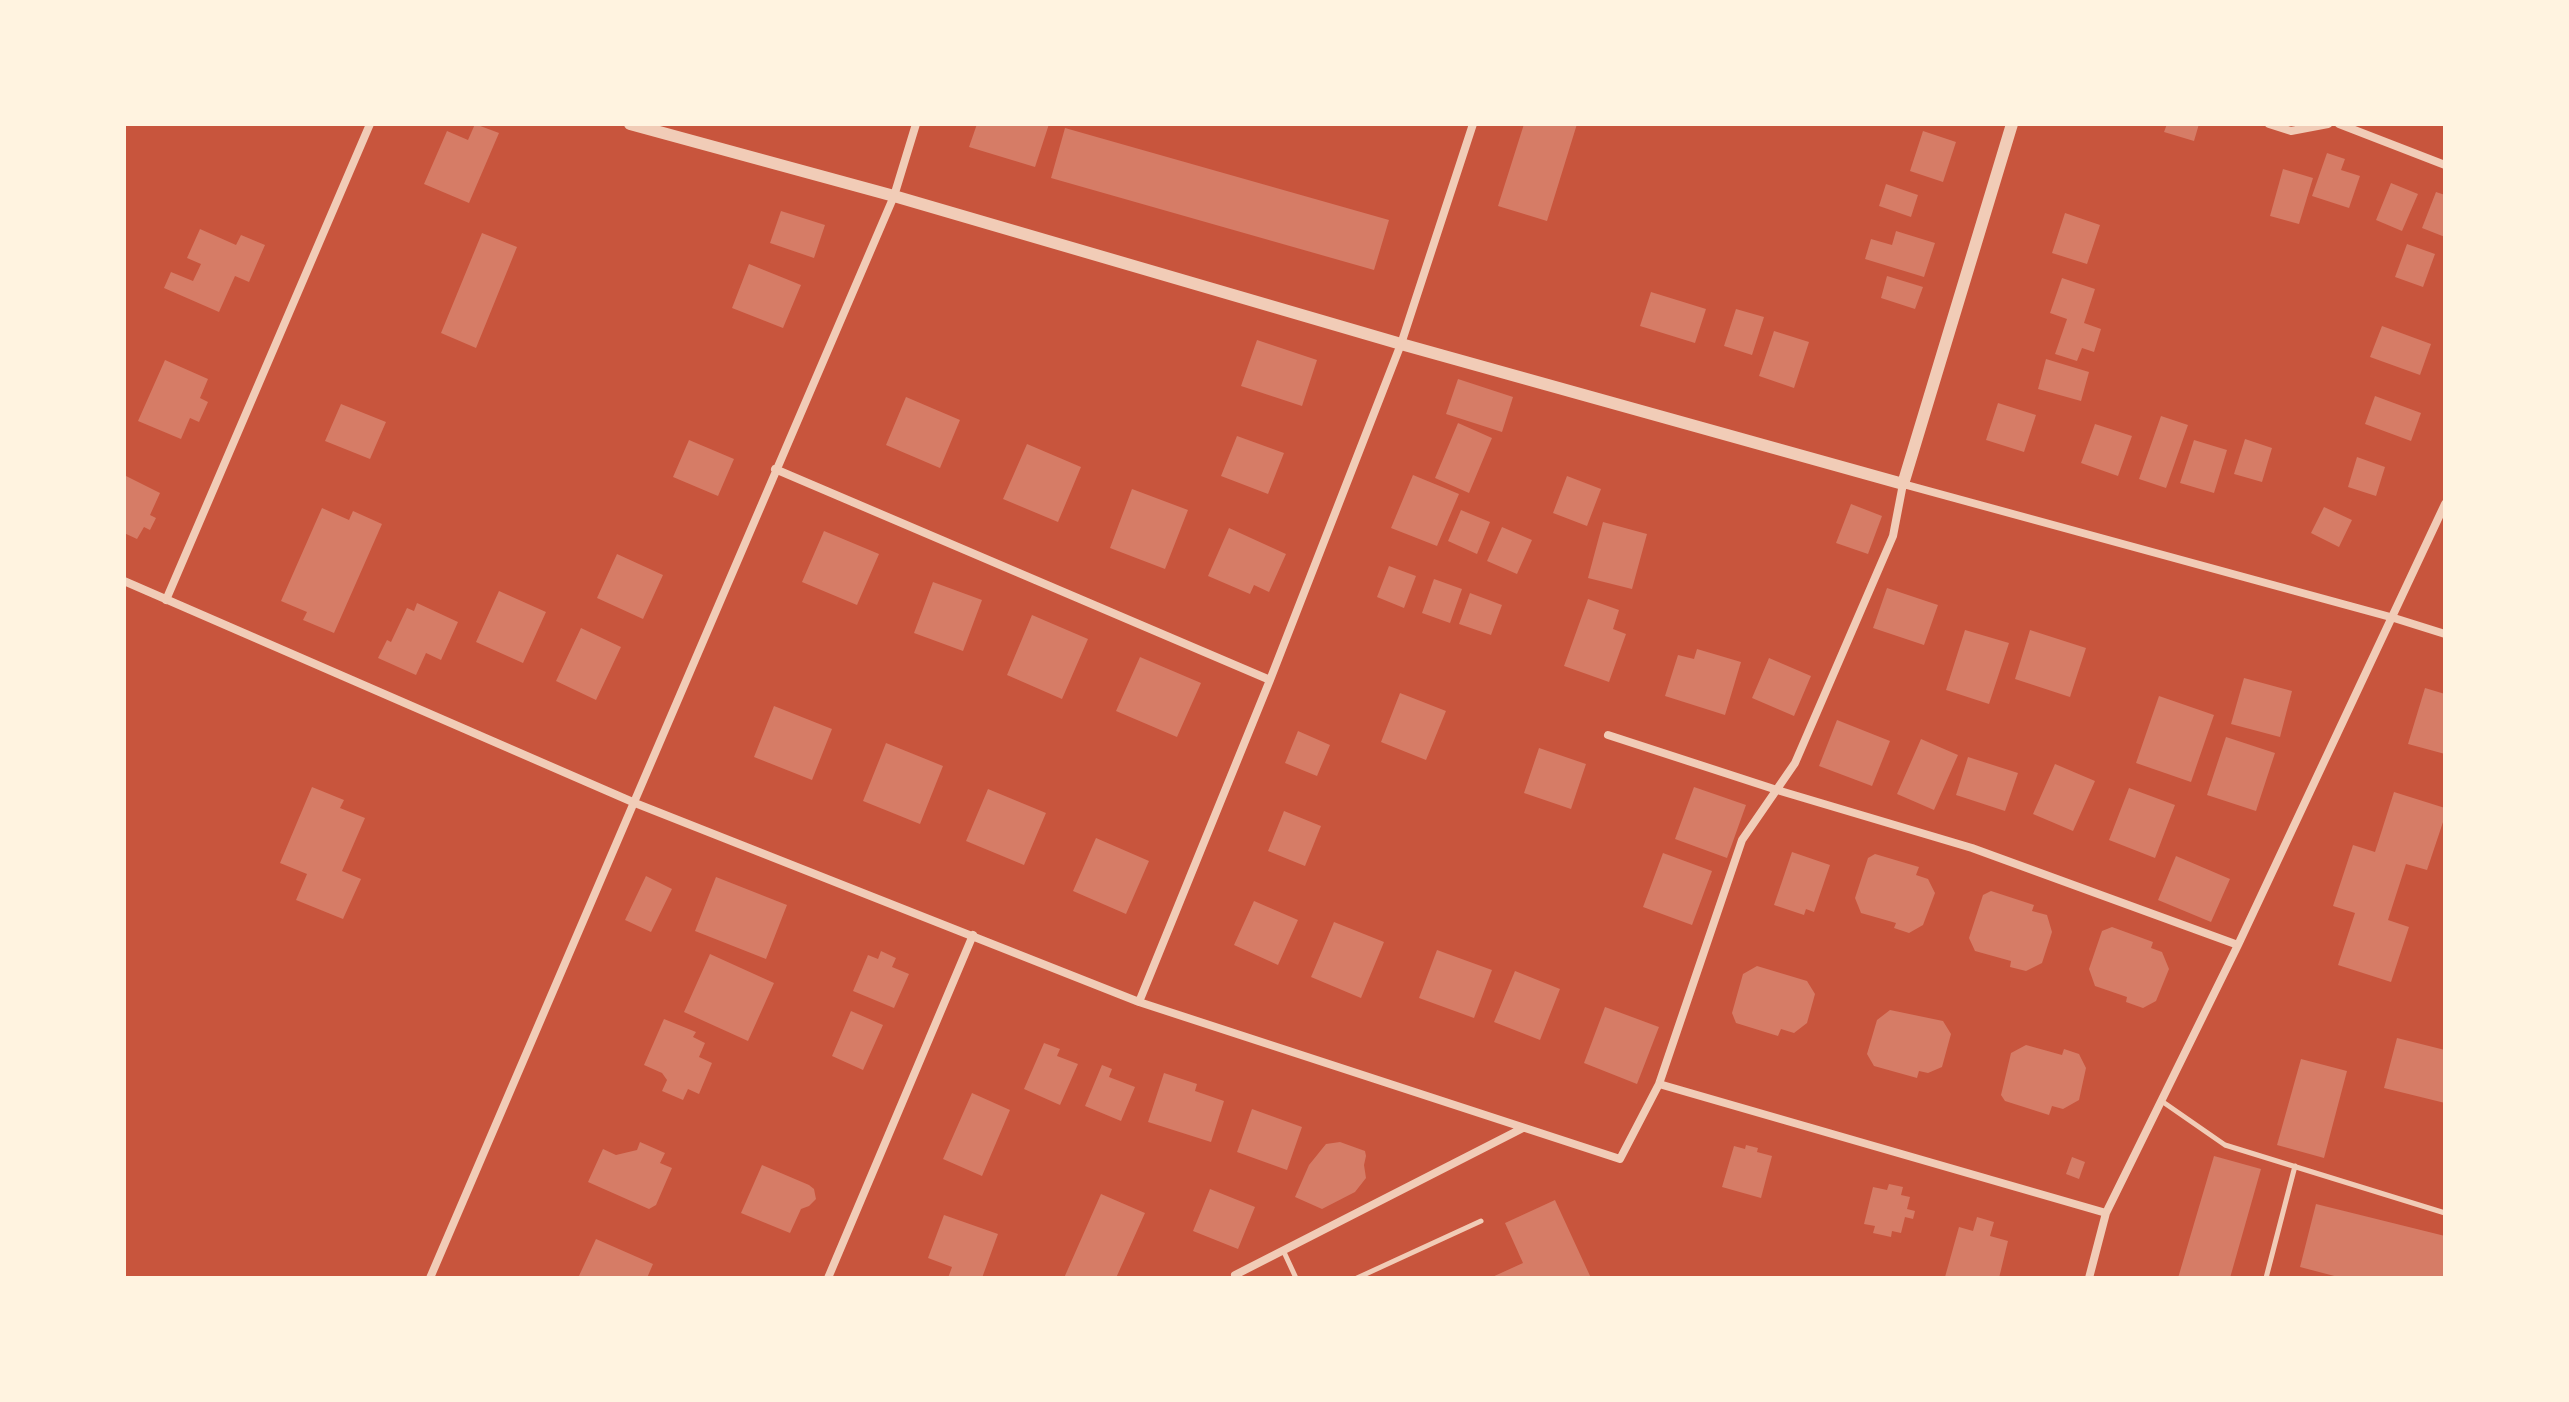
<!DOCTYPE html>
<html>
<head>
<meta charset="utf-8">
<style>
	body { margin:0 }
	#map { position:relative; width:2569px; height:1402px; overflow:hidden; background:#c8553d; font-family:"Nunito Sans",sans-serif }
	canvas { display:block }
	.frame { position:absolute; inset:0; border:126px solid #fff3e0; pointer-events:none }
</style>
</head>
<body>
<div id="map">
<canvas width="2569" height="1402"></canvas>
<div class="frame"></div>
</div>
<script>
const g = document.querySelector('canvas').getContext('2d');
g.lineJoin = 'round';
function paint(path, color) {
  g.fillStyle = color;
  g.fill(path, 'evenodd');
}
function shape(rows) {
  const path = new Path2D();
  for (const r of rows) {
    path.moveTo(r[0], r[1]);
    for (let i = 2; i < r.length; i += 2) path.lineTo(r[i], r[i + 1]);
  }
  return path;
}
function stroke(path, color, width, dash) {
  g.strokeStyle = color;
  g.lineWidth = width;
  g.lineCap = dash ? 'butt' : 'round';
  g.setLineDash(dash || []);
  g.stroke(path);
}
paint(shape([
	[475,124,499,133,469,203,424,184,447,131,468,140],
	[977,124,1049,124,1035,167,969,147],
	[1524,124,1577,124,1547,221,1498,206],
	[2167,124,2199,124,2194,141,2164,132],
	[1065,128,1389,220,1374,270,1051,178],
	[1923,131,1956,142,1943,182,1910,171],
	[2327,153,2345,159,2341,170,2360,176,2349,208,2312,196],
	[2283,169,2313,178,2299,224,2270,216],
	[2391,183,2418,194,2402,231,2376,220],
	[1886,184,1918,195,1911,217,1879,206],
	[2436,192,2445,195,2445,237,2422,228],
	[781,211,825,225,814,258,770,243],
	[2065,213,2100,225,2087,264,2052,253],
	[200,229,236,245,241,235,265,245,249,282,235,276,219,312,164,288,171,272,193,281,201,264,187,258],
	[1896,231,1935,243,1924,277,1865,259,1871,239,1892,245],
	[482,233,517,247,476,348,441,333],
	[2407,244,2435,254,2423,287,2395,277],
	[749,264,801,285,783,328,732,308],
	[1887,276,1923,287,1915,309,1881,298],
	[2062,278,2095,289,2084,323,2101,329,2094,352,2082,348,2077,361,2055,354,2067,319,2050,313],
	[1651,292,1706,309,1695,343,1640,326],
	[1736,309,1764,317,1752,355,1724,346],
	[2382,326,2431,344,2420,375,2370,357],
	[1774,331,1809,342,1794,388,1759,376],
	[1257,340,1317,360,1302,406,1241,386],
	[2046,359,2089,372,2081,401,2038,389],
	[165,360,208,379,200,398,208,402,199,422,190,418,181,439,138,421],
	[1458,379,1513,397,1502,432,1446,414],
	[2375,396,2421,413,2411,441,2365,424],
	[906,397,960,420,940,468,886,445],
	[1998,403,2036,415,2024,452,1986,440],
	[341,404,386,422,370,459,325,441],
	[2161,416,2188,425,2166,488,2139,479],
	[1458,423,1492,438,1469,493,1435,478],
	[2095,424,2132,436,2118,476,2081,463],
	[1237,436,1284,453,1268,494,1221,476],
	[2245,439,2272,448,2262,482,2234,474],
	[689,440,734,459,718,496,673,477],
	[2194,440,2227,450,2214,493,2180,483],
	[1027,444,1081,467,1058,522,1003,499],
	[2357,457,2385,467,2376,496,2348,487],
	[124,475,160,493,150,515,156,518,150,530,144,527,137,539,124,533],
	[1413,475,1459,494,1437,546,1391,528],
	[1567,476,1601,489,1587,526,1553,513],
	[1132,489,1188,510,1165,569,1110,548],
	[1851,504,1882,516,1868,554,1836,543],
	[2324,507,2352,520,2339,547,2311,533],
	[322,508,349,520,353,511,382,524,334,633,303,620,307,612,281,601],
	[1461,510,1490,522,1477,554,1448,541],
	[1603,522,1647,534,1632,589,1588,578],
	[1502,527,1532,540,1517,574,1487,561],
	[1229,528,1286,554,1269,592,1254,585,1250,594,1208,576],
	[824,531,879,554,857,605,802,582],
	[617,554,663,575,643,619,597,598],
	[1389,566,1416,576,1404,608,1377,597],
	[1434,579,1462,589,1450,623,1422,613],
	[933,582,982,600,963,651,914,633],
	[1887,588,1938,605,1924,645,1873,628],
	[499,591,546,612,523,663,476,642],
	[1470,593,1502,605,1491,635,1459,624],
	[1588,599,1619,610,1613,629,1626,634,1609,682,1564,666],
	[417,603,458,622,441,660,426,653,416,675,378,658,387,640,391,642,407,608,414,611],
	[1032,615,1088,639,1062,699,1007,675],
	[581,628,621,647,596,700,556,681],
	[1965,630,2009,643,1989,704,1946,690],
	[2030,630,2086,648,2070,697,2015,679],
	[1697,649,1741,662,1725,715,1665,696,1678,655,1694,659],
	[1140,657,1201,683,1177,737,1116,711],
	[1769,658,1811,676,1794,716,1752,698],
	[2244,678,2292,691,2280,737,2231,724],
	[2425,688,2445,694,2445,754,2408,744],
	[1400,693,1446,711,1426,760,1381,742],
	[2159,696,2214,715,2191,782,2136,763],
	[774,706,832,729,812,780,754,757],
	[1837,720,1890,741,1872,786,1819,766],
	[1298,731,1330,745,1317,776,1285,763],
	[2226,737,2275,753,2256,811,2207,795],
	[1921,739,1958,755,1934,810,1897,794],
	[886,743,943,766,920,824,863,801],
	[1539,748,1586,764,1571,809,1524,793],
	[1968,757,2018,773,2005,811,1956,795],
	[2055,764,2095,781,2073,831,2033,814],
	[312,787,344,800,340,808,365,818,342,871,361,879,343,919,296,900,307,874,280,863],
	[1694,787,1746,805,1727,858,1675,839],
	[2129,788,2175,805,2155,858,2109,840],
	[988,789,1046,813,1024,865,966,841],
	[2394,792,2445,808,2445,816,2427,870,2406,864,2388,920,2409,927,2391,982,2338,965,2355,913,2333,906,2353,845,2375,852],
	[1284,811,1321,826,1305,866,1268,851],
	[1096,838,1149,861,1126,914,1073,891],
	[1792,852,1830,865,1814,912,1806,909,1804,915,1774,905],
	[1663,853,1712,871,1692,925,1643,907],
	[1875,854,1919,867,1916,875,1928,879,1935,893,1923,925,1909,933,1894,928,1896,923,1861,913,1855,898,1868,858],
	[2176,856,2230,879,2211,922,2158,900],
	[646,876,672,889,651,932,625,920],
	[716,877,787,905,766,959,695,931],
	[1991,891,2034,905,2032,911,2047,915,2052,932,2042,963,2026,971,2010,967,2011,961,1975,951,1969,938,1983,895],
	[1254,901,1298,920,1278,965,1234,945],
	[1334,922,1384,942,1361,998,1311,977],
	[2112,927,2153,942,2151,948,2162,952,2169,969,2156,1001,2143,1008,2126,1002,2127,997,2095,986,2089,969,2102,931],
	[1437,950,1492,970,1474,1018,1419,998],
	[881,951,896,958,892,967,909,974,894,1008,853,991,868,955,878,959],
	[710,954,774,983,748,1041,684,1012],
	[1757,966,1807,981,1815,994,1807,1023,1794,1033,1781,1029,1778,1036,1736,1023,1732,1013,1743,974],
	[1515,971,1560,989,1540,1040,1494,1022],
	[1605,1007,1659,1027,1637,1084,1584,1063],
	[1890,1010,1943,1021,1951,1034,1942,1067,1928,1073,1919,1071,1917,1078,1874,1066,1867,1054,1877,1020],
	[851,1011,883,1025,863,1070,832,1056],
	[664,1019,696,1032,693,1037,705,1043,699,1057,712,1063,699,1094,688,1089,683,1100,662,1091,667,1080,662,1073,644,1065],
	[2397,1038,2445,1050,2445,1103,2384,1088],
	[1044,1043,1060,1049,1057,1056,1078,1064,1060,1105,1024,1089],
	[2026,1045,2062,1055,2064,1049,2079,1054,2086,1068,2079,1100,2063,1109,2052,1106,2049,1115,2005,1101,2001,1095,2011,1053],
	[2301,1059,2347,1071,2324,1158,2277,1145],
	[1102,1065,1112,1069,1109,1077,1135,1087,1121,1121,1085,1106],
	[1164,1073,1197,1084,1195,1091,1224,1101,1211,1142,1148,1122],
	[972,1093,1010,1110,982,1176,943,1159],
	[1252,1109,1302,1127,1287,1170,1237,1152],
	[640,1142,665,1153,660,1163,672,1168,656,1205,649,1209,588,1182,603,1149,616,1155,637,1150],
	[1340,1142,1365,1151,1366,1156,1364,1165,1366,1178,1355,1192,1322,1209,1295,1197,1309,1165,1326,1144],
	[1746,1145,1758,1148,1757,1152,1772,1156,1761,1198,1722,1187,1734,1146,1745,1149],
	[2214,1156,2261,1169,2230,1278,2178,1278],
	[2072,1157,2085,1162,2079,1179,2066,1174],
	[762,1165,809,1185,814,1189,816,1199,809,1206,801,1209,790,1233,741,1213],
	[1889,1184,1903,1187,1901,1195,1910,1197,1907,1209,1915,1211,1913,1219,1905,1217,1901,1233,1892,1231,1891,1237,1873,1233,1875,1226,1864,1224,1873,1187,1887,1190],
	[1210,1189,1255,1207,1238,1249,1193,1231],
	[1101,1194,1145,1213,1116,1278,1064,1278],
	[1555,1200,1591,1278,1490,1278,1523,1263,1505,1223],
	[2316,1204,2445,1236,2445,1278,2342,1278,2300,1267],
	[944,1215,998,1234,982,1278,948,1278,952,1267,928,1258],
	[1977,1217,1994,1222,1990,1236,2008,1241,1999,1278,1945,1277,1959,1227,1973,1231],
	[596,1239,653,1264,647,1278,578,1278]
]), '#d67c66');
stroke(shape([
	[2163,1102,2225,1145,2445,1213],
	[1283,1250,1296,1278],
	[1357,1278,1481,1221],
	[2266,1278,2295,1166]
]), '#f1ccb7', 5);
stroke(shape([
	[2269,124,2291,131,2328,124],
	[2339,124,2445,165],
	[775,469,1270,680],
	[124,581,635,803,1139,1002,1620,1159,1659,1084,1742,840,1795,763,1893,536,1903,484,2394,618,2445,634],
	[166,600,370,124],
	[1608,735,1777,790,1972,848,2238,945],
	[1139,1002,1270,680,1401,344,1473,124],
	[1659,1084,2106,1213],
	[1235,1275,1523,1128],
	[430,1278,894,196,916,124],
	[828,1278,973,935],
	[2089,1278,2106,1213,2238,945,2445,504]
]), '#f1ccb7', 8);
stroke(shape([
	[630,124,894,196,1401,344,1903,484,2012,124]
]), '#f1ccb7', 12);
</script>
</body>
</html>
